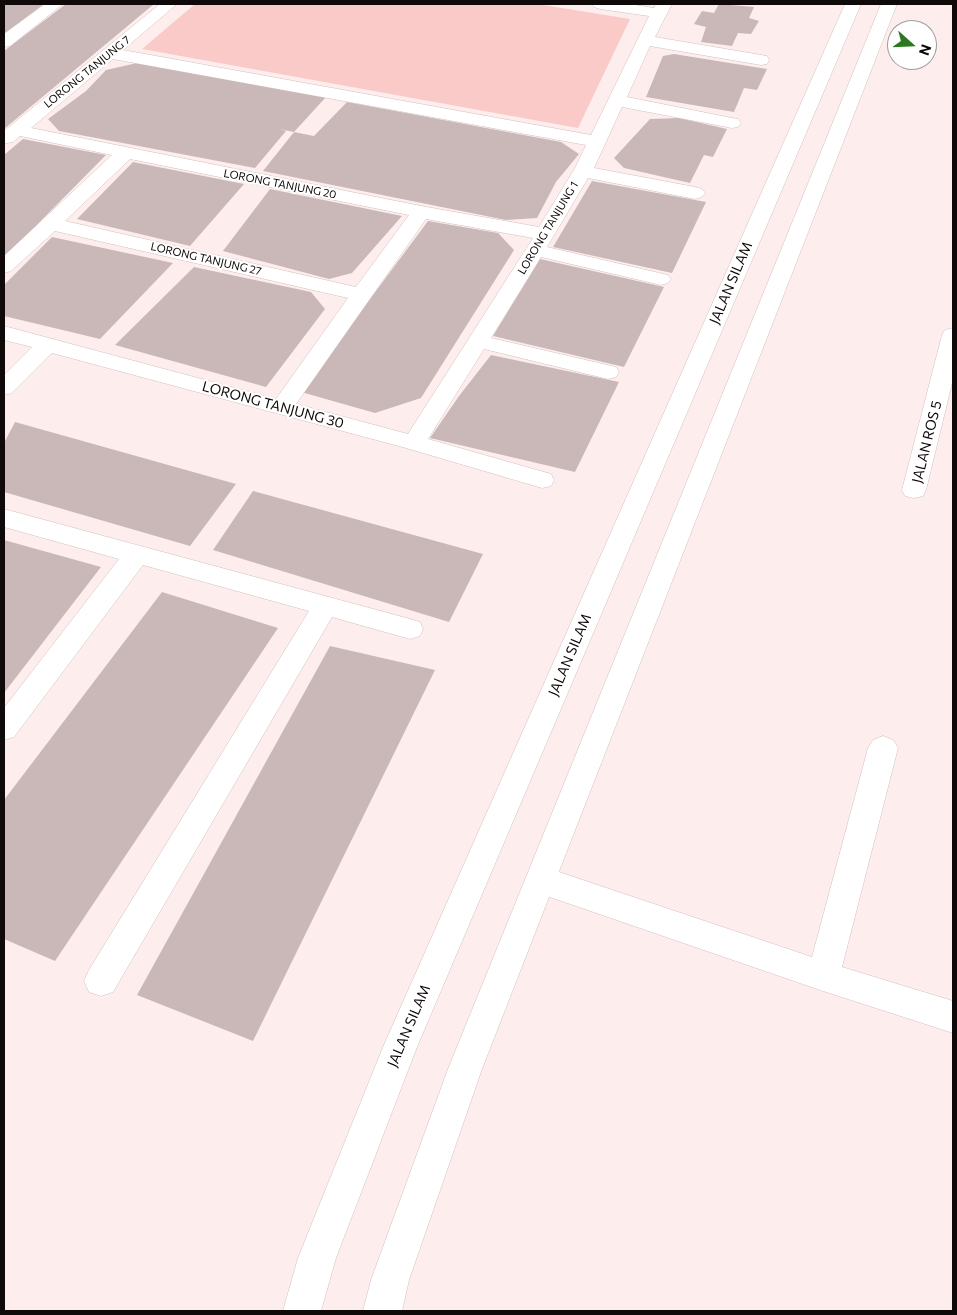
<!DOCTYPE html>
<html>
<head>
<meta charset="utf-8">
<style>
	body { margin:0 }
	#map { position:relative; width:957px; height:1315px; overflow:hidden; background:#fdeeed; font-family:Commissioner,sans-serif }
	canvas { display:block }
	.frame { position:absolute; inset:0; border:5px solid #0f0a09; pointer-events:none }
	.north { position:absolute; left:887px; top:20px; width:50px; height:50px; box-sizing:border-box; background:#fff; border:1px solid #9f9d9d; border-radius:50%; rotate:110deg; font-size:14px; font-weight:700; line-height:20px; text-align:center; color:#0f0a09 }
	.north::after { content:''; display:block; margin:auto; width:18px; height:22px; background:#2c7820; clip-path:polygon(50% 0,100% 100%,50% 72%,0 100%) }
</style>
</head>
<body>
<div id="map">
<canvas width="957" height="1315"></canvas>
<div class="frame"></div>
<div class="north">N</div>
</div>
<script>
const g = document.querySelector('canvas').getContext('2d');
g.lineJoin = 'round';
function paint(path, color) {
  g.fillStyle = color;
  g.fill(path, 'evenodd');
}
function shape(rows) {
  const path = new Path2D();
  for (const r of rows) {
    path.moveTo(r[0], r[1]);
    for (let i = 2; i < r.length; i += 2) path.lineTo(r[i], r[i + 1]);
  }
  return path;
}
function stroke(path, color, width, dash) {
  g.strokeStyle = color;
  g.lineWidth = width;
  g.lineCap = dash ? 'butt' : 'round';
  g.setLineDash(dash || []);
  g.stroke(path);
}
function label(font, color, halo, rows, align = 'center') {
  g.font = font + ' Commissioner,sans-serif';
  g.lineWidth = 4;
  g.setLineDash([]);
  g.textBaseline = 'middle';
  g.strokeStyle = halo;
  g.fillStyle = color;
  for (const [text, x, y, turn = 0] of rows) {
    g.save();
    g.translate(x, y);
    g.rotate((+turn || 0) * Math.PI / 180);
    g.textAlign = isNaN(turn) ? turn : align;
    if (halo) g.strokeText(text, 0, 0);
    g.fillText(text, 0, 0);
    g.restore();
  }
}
paint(shape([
	[195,4,537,4,630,19,578,128,142,49]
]), '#f9cac8');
paint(shape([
	[4,4,44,4,4,34],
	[66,4,154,4,4,129,4,51],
	[719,4,754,7,749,18,759,21,751,34,738,33,732,46,701,42,706,27,694,24,702,11,714,13],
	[674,54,767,69,757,90,744,88,734,112,646,97,663,56],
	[137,63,326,97,294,132,279,129,286,131,255,168,59,131,48,119,86,91,106,70],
	[347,102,561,142,579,154,556,182,537,218,506,220,263,171,294,132,314,136],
	[679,118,727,129,713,157,704,155,690,183,624,168,614,158,650,119],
	[23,139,106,155,4,258,4,155],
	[133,162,244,184,190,246,77,219],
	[592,181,706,202,672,273,553,247],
	[270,189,402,216,352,273,329,279,223,251],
	[428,221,498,233,514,250,421,398,375,413,301,392],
	[52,237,173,263,100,339,4,316,4,285],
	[540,259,664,287,624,367,493,336],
	[194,267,311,292,325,309,266,387,115,345],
	[491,355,619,382,575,472,430,438,459,396],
	[15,422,236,484,190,546,4,492,4,443],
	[253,491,483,554,449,622,213,550],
	[4,540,101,567,4,693],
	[162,592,278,628,55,961,4,939,4,800],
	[330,646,435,670,253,1041,137,995]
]), '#c9b8b7');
const street = shape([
	[45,4,63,4,10,46,4,47,4,34,45,4],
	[160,4,177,4,123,50,591,135,649,16,600,9,594,7,592,4,629,4,654,8,656,4,672,4,655,37,767,56,769,60,767,64,761,65,650,46,627,97,732,118,738,119,741,123,738,127,732,128,622,107,594,168,695,187,702,189,705,193,702,197,695,199,588,178,547,247,668,275,671,279,668,283,661,285,541,257,491,338,616,367,619,372,616,377,608,379,484,349,428,439,551,474,554,480,551,486,542,488,406,448,52,353,12,393,4,395,4,375,32,347,4,340,4,326,276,399,348,298,55,231,11,271,4,273,4,256,112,155,20,136,13,142,7,143,4,143,4,131,160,4],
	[113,59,586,145,575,168,539,227,421,206,31,128,113,59],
	[130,159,409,215,356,287,65,221,130,159],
	[426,219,533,238,408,434,296,404,426,219],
	[953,328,953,379,926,490,923,496,914,498,905,496,902,490,942,335,945,330,953,328],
	[4,509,410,619,420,622,423,629,420,636,410,639,332,617,113,992,101,996,89,992,84,981,89,970,309,611,143,565,14,737,4,740,4,708,119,559,4,527,4,509],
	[883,736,893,740,898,748,842,967,953,1001,953,1033,823,991,541,894,530,890,525,880,530,870,541,866,812,957,868,748,873,740,883,736]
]);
const highway = shape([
	[845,4,861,4,417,1047,336,1258,321,1311,283,1311,298,1258,383,1047,845,4],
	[881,4,897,4,482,1069,409,1280,402,1311,363,1311,371,1280,448,1069,881,4]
]);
stroke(street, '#d1bfbe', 1);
stroke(highway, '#d1bfbe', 1);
paint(street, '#fff');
paint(highway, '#fff');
label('11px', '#0f0a09', '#fff', [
	["LORONG TANJUNG 7",87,72,-39],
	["LORONG TANJUNG 20",280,184,11],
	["LORONG TANJUNG 1",548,228,-59],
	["LORONG TANJUNG 27",206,259,13]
]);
label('14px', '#0f0a09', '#fff', [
	["JALAN SILAM",731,283,-67],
	["LORONG TANJUNG 30",273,405,15],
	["JALAN ROS 5",927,442,-76],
	["JALAN SILAM",570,655,-67],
	["JALAN SILAM",409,1026,-67]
]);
</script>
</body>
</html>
